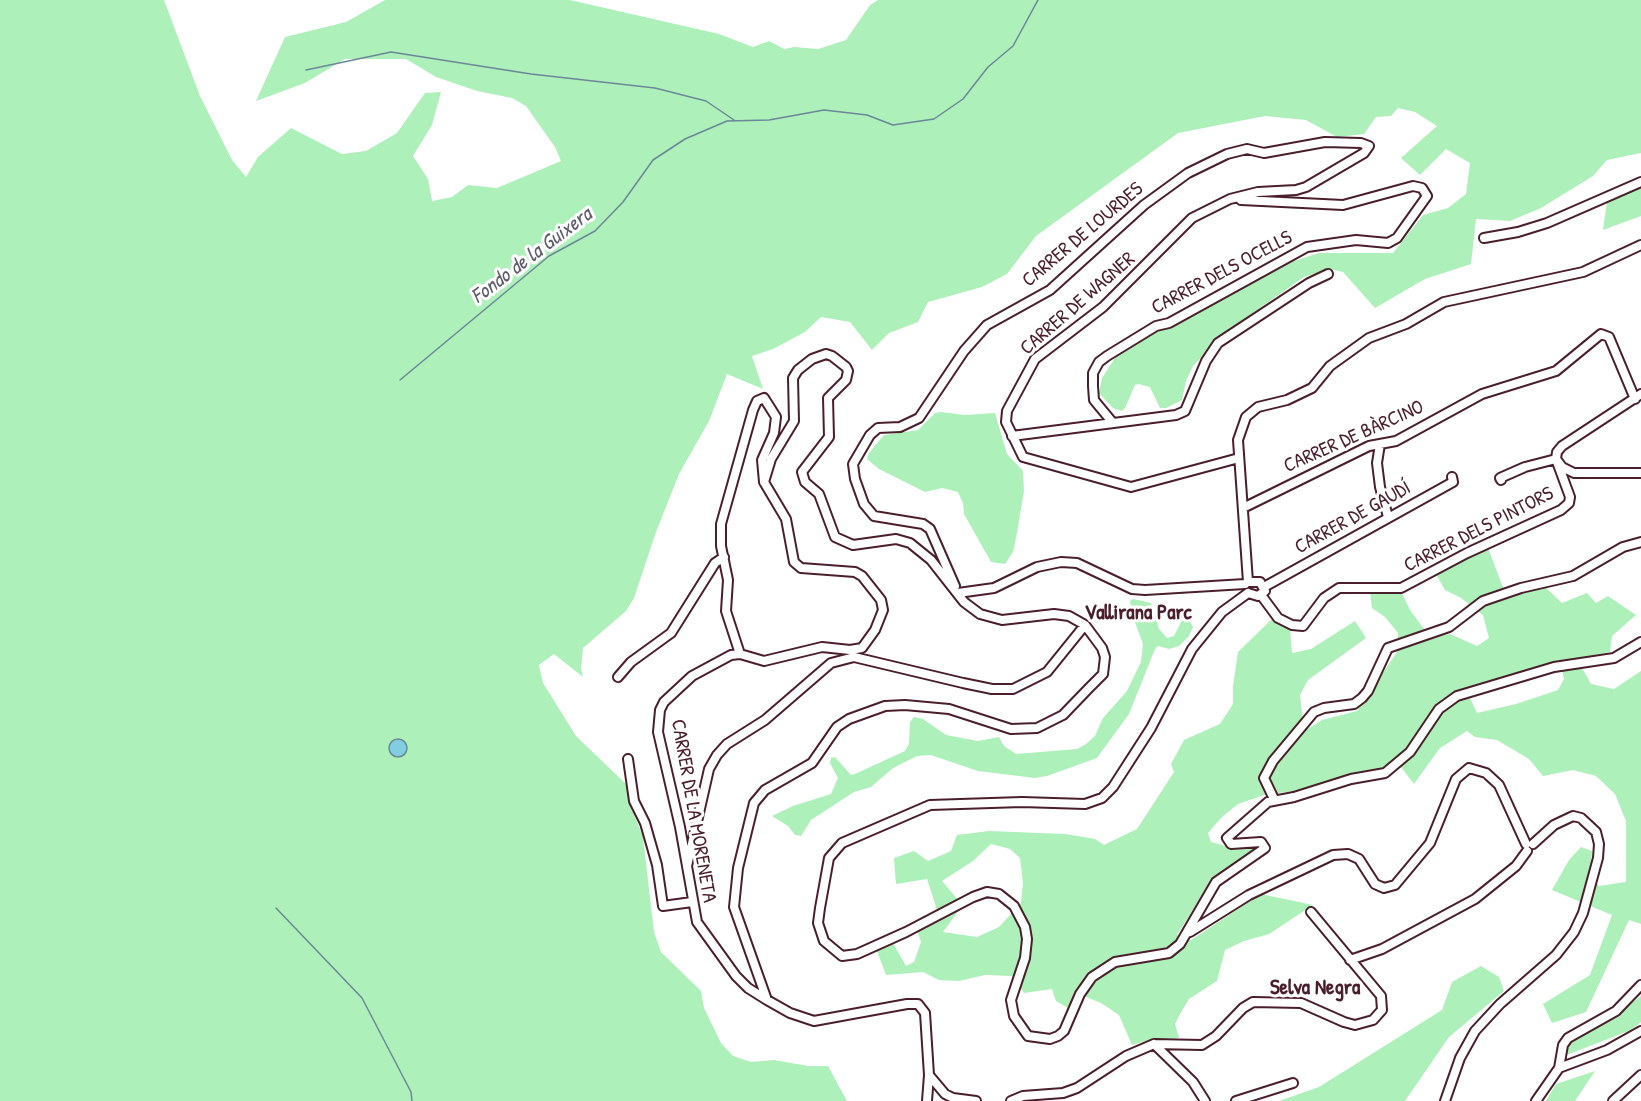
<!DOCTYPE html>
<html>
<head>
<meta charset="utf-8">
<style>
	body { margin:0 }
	canvas { display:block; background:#fff }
</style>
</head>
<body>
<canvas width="1641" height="1101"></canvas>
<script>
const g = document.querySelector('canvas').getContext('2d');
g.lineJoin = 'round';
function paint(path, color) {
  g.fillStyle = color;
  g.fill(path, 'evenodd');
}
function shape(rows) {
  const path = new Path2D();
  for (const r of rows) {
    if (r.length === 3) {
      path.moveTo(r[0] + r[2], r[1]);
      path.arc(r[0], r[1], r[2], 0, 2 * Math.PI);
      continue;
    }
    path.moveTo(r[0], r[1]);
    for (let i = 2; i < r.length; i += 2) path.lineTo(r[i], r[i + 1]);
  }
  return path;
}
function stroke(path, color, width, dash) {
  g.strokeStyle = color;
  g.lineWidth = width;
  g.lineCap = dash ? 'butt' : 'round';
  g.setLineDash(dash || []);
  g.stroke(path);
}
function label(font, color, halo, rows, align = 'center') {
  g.font = font + ' "Patrick Hand",sans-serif';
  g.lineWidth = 6;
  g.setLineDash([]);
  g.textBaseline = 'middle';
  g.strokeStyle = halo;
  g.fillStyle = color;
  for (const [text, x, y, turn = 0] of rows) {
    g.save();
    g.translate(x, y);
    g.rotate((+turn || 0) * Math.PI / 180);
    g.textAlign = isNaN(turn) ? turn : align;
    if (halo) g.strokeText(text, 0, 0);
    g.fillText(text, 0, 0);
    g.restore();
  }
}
paint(shape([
	[0,0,164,0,200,96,232,160,246,177,258,157,291,128,342,154,366,151,397,133,425,93,441,92,432,125,413,156,428,179,432,201,452,197,468,185,497,188,561,161,555,147,526,106,512,98,477,91,436,77,406,59,345,59,305,83,256,101,285,37,346,22,385,0,570,0,719,34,753,47,769,41,784,49,794,47,818,49,846,40,870,5,878,0,1641,0,1641,153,1607,160,1593,176,1541,208,1510,221,1476,219,1471,264,1425,279,1375,308,1343,272,1330,269,1304,277,1227,331,1193,366,1186,381,1182,400,1166,408,1160,408,1150,387,1139,384,1135,385,1125,408,1122,411,1113,408,1099,393,1102,378,1115,358,1132,344,1157,329,1196,314,1281,265,1319,253,1393,253,1423,215,1448,208,1466,194,1470,163,1446,149,1420,175,1401,158,1437,126,1415,112,1398,108,1391,116,1376,117,1364,134,1337,137,1306,120,1265,116,1178,133,1036,236,1007,274,982,287,928,302,918,322,889,333,872,350,850,322,821,317,805,332,773,349,752,356,763,389,727,374,709,421,679,474,656,532,634,598,626,611,583,648,581,668,583,677,554,654,539,665,543,683,576,736,626,784,629,802,643,837,654,932,661,952,701,991,704,1008,721,1043,733,1056,751,1062,774,1060,808,1066,828,1066,847,1101,0,1101],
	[1641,187,1641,216,1603,230,1607,202],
	[941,412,965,415,995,413,1007,454,1023,471,1024,491,1017,533,1013,552,1005,564,991,562,964,514,963,503,958,492,942,488,925,492,879,469,867,459,869,453,884,435,918,430,935,413],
	[1488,548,1504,590,1510,596,1544,586,1562,603,1587,593,1596,603,1608,596,1636,615,1612,636,1610,652,1535,667,1442,699,1403,754,1384,769,1346,776,1294,791,1264,795,1238,804,1222,817,1208,833,1211,842,1237,849,1259,846,1212,879,1177,935,1191,940,1261,894,1313,905,1269,934,1244,941,1225,950,1217,981,1189,999,1180,1014,1175,1024,1179,1038,1153,1039,1132,1045,1119,1015,1101,1003,1074,992,1068,1008,1056,1001,1052,989,1024,993,1012,976,985,975,959,981,939,980,923,972,886,975,877,951,893,943,906,966,914,962,921,942,917,930,962,906,943,932,977,937,999,927,1021,903,1023,883,1020,858,1010,849,991,844,973,861,942,881,959,901,937,910,927,879,896,884,894,858,914,851,928,861,951,851,957,835,989,831,1065,834,1095,839,1104,845,1137,829,1174,772,1171,764,1184,740,1220,724,1233,704,1233,686,1238,652,1274,617,1290,629,1292,653,1311,649,1355,621,1366,638,1308,680,1300,695,1304,731,1322,720,1357,711,1397,652,1398,633,1385,617,1372,608,1370,592,1401,591,1410,610,1430,637,1450,634,1477,646,1489,638,1483,615,1461,598,1445,590,1436,574],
	[1133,599,1151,603,1159,629,1167,638,1174,636,1181,622,1188,617,1193,627,1189,636,1179,646,1169,649,1158,646,1155,649,1129,714,1097,758,1047,776,1035,778,978,771,931,755,917,756,893,768,871,787,854,792,811,820,801,836,795,835,788,826,772,816,793,806,831,794,838,778,830,763,831,758,835,757,851,775,855,774,905,751,909,744,910,722,914,717,923,719,946,735,978,741,999,737,1004,746,1016,754,1077,749,1086,744,1095,736,1103,718,1127,691,1141,662,1143,644,1132,614,1130,601],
	[1582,668,1591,684,1614,689,1641,671,1641,924,1629,920,1586,1012,1552,1023,1543,1004,1590,975,1612,915,1552,890,1569,860,1581,847,1592,851,1590,876,1599,886,1626,882,1626,821,1615,794,1596,776,1573,770,1543,776,1529,759,1497,740,1475,737,1467,731,1440,748,1414,784,1401,767,1445,707,1460,699,1470,698,1477,713,1516,704,1558,690,1564,679,1562,670],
	[1481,966,1499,977,1504,991,1449,1037,1405,1101,1279,1101,1319,1087,1442,1010,1452,982],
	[1641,996,1641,1022,1631,1030,1564,1056,1570,1043,1612,1018],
	[1595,1071,1575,1101,1546,1101,1556,1084]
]), '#adf0b9');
const water = shape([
	[398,748,9]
]);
paint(water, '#81cee0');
stroke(water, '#6b8898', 1.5);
stroke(shape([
	[306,70,391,52,531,74,655,88,706,101,734,120],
	[400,380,549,256,595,231,623,202,653,160,685,139,727,121,769,120,824,110,867,115,893,125,934,119,963,99,988,67,1013,46,1038,0],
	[276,908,362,998,411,1092,412,1101]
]), '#6b8898', 1.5);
const minor = shape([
	[1484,238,1518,232,1547,223,1641,182],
	[1113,423,1094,400,1093,386,1093,373,1099,362,1107,356,1156,326,1169,323,1307,247,1356,240,1388,243,1397,238,1427,196,1422,188,1413,186,1343,205,1241,200],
	[1012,436,1176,415,1185,411,1206,361,1218,343,1309,283,1328,274],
	[1380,444,1377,463,1380,487,1388,517],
	[1501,480,1500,478,1525,467,1556,459,1557,452,1562,446,1641,394],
	[764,482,771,459,794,421,793,378,798,370,812,359,826,354,832,356,846,367,848,371,846,380,828,398,829,437,802,472,805,482,819,494,835,537,853,545,896,539,910,543,931,560,964,602,980,614,1002,620,1054,614,1069,616,1085,625,1102,648,1105,657,1103,674,1089,688,1063,715,1037,728,1011,729,949,709,905,705,885,706,849,719,837,727,812,763,765,790,754,803,738,868,734,907,767,1000,790,1013,814,1021,907,1004,918,1004,925,1013,929,1075,945,1094,953,1098,976,1101],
	[1243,508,1369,446,1396,441,1482,394,1556,371,1601,334,1609,337,1635,399],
	[1248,582,1238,440,1246,417,1258,407,1287,400,1312,388,1330,366,1369,338,1406,324,1444,302,1583,272,1641,245],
	[955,586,930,529,923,524,874,516,864,504,855,479,853,464,870,435,878,428,900,427,919,418,964,351,987,325,1050,290,1144,205,1188,173,1227,154,1247,149,1264,153,1325,142,1361,143,1369,146,1364,153,1306,187,1296,190,1258,192,1230,199,1192,218,1103,307,1035,359,1007,411,1006,422,1023,457,1131,487,1239,458],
	[1264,587,1453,482,1452,477],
	[958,593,994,588,1037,567,1061,562,1077,563,1132,589,1145,590,1245,584],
	[1248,593,1222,612,1192,649,1151,728,1113,787,1102,798,1085,804,1022,802,930,805,842,843,829,858,820,908,818,923,824,941,842,956,857,954,906,932,973,897,987,892,999,894,1014,906,1025,927,1027,939,1025,958,1011,1000,1014,1016,1028,1036,1050,1039,1058,1036,1064,1031,1080,994,1092,977,1115,962,1169,953,1180,944,1216,882,1265,848,1261,842,1231,844,1227,838,1268,802,1294,797,1351,779,1385,773,1410,752,1439,709,1457,696,1554,667,1614,658,1641,642],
	[1248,593,1258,596,1265,591,1260,582,1248,582],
	[1261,595,1278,618,1292,625,1303,626,1324,598,1339,588,1401,588,1467,553,1561,510,1569,503,1570,497,1556,459,1562,467,1574,473,1641,473],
	[740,654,726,611,728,580,721,546,721,524,753,410,757,401,764,398,776,417,774,433,762,460,764,482,786,519,794,562,801,568,855,572,862,576,881,600,883,610,875,630,862,648,850,650,822,647,764,661,740,654,731,655,692,676,664,702,660,710,658,732,680,827,697,922,736,976,748,988,767,1000],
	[618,677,631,662,671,633,715,563,724,557],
	[628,759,634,801,645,823,657,865,663,906,692,902],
	[1274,799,1264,778,1273,761,1314,712,1324,708,1354,704,1362,698,1368,691,1388,648,1449,627,1483,601,1521,588,1573,576,1623,547,1641,542],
	[687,866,709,769,717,755,727,744,765,720,831,663,854,657,963,683,992,689,1013,689,1047,672,1085,625],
	[1190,932,1249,895,1333,855,1348,854,1359,859,1375,884,1384,888,1395,885,1430,843,1456,779,1469,768,1486,773,1499,785,1526,844],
	[1350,960,1382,949,1475,899,1516,866,1527,851],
	[1154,1044,1193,1082,1205,1101],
	[1559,1068,1563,1045,1568,1038,1616,1011,1641,985],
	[927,1101,929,1075],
	[1011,1101,1023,1096,1063,1093,1077,1088,1126,1056,1154,1044,1202,1045,1216,1036,1243,1008,1253,1002,1301,1003,1344,1022,1355,1025,1373,1020,1382,1010,1381,996,1311,912],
	[1236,1101,1293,1083],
	[1445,1101,1460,1058,1475,1031,1500,1004,1556,955,1574,932,1583,913,1598,858,1599,844,1596,832,1581,818,1573,816,1554,825,1533,844],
	[1536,1101,1559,1068,1607,1050,1641,1031],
	[1613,1101,1641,1075]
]);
stroke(minor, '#4a1f2b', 12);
stroke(minor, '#fff', 8);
label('20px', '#4a1f2b', '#fff', [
	["CARRER DE LOURDES",1083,235,-40],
	["CARRER DELS OCELLS",1222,273,-28],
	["CARRER DE WAGNER",1078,304,-41],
	["CARRER DE BÀRCINO",1354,437,-24],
	["CARRER DE GAUDÍ",1353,518,-29],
	["CARRER DELS PINTORS",1479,530,-27],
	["CARRER DE LA MORENETA",693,811,80]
]);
label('italic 21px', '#5d5c6a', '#fff', [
	["Fondo de la Guixera",532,256,-37]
]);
label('bold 21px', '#4a1f2b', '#fff', [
	["Vallirana Parc",1138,613],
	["Selva Negra",1315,988]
]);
</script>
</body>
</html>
